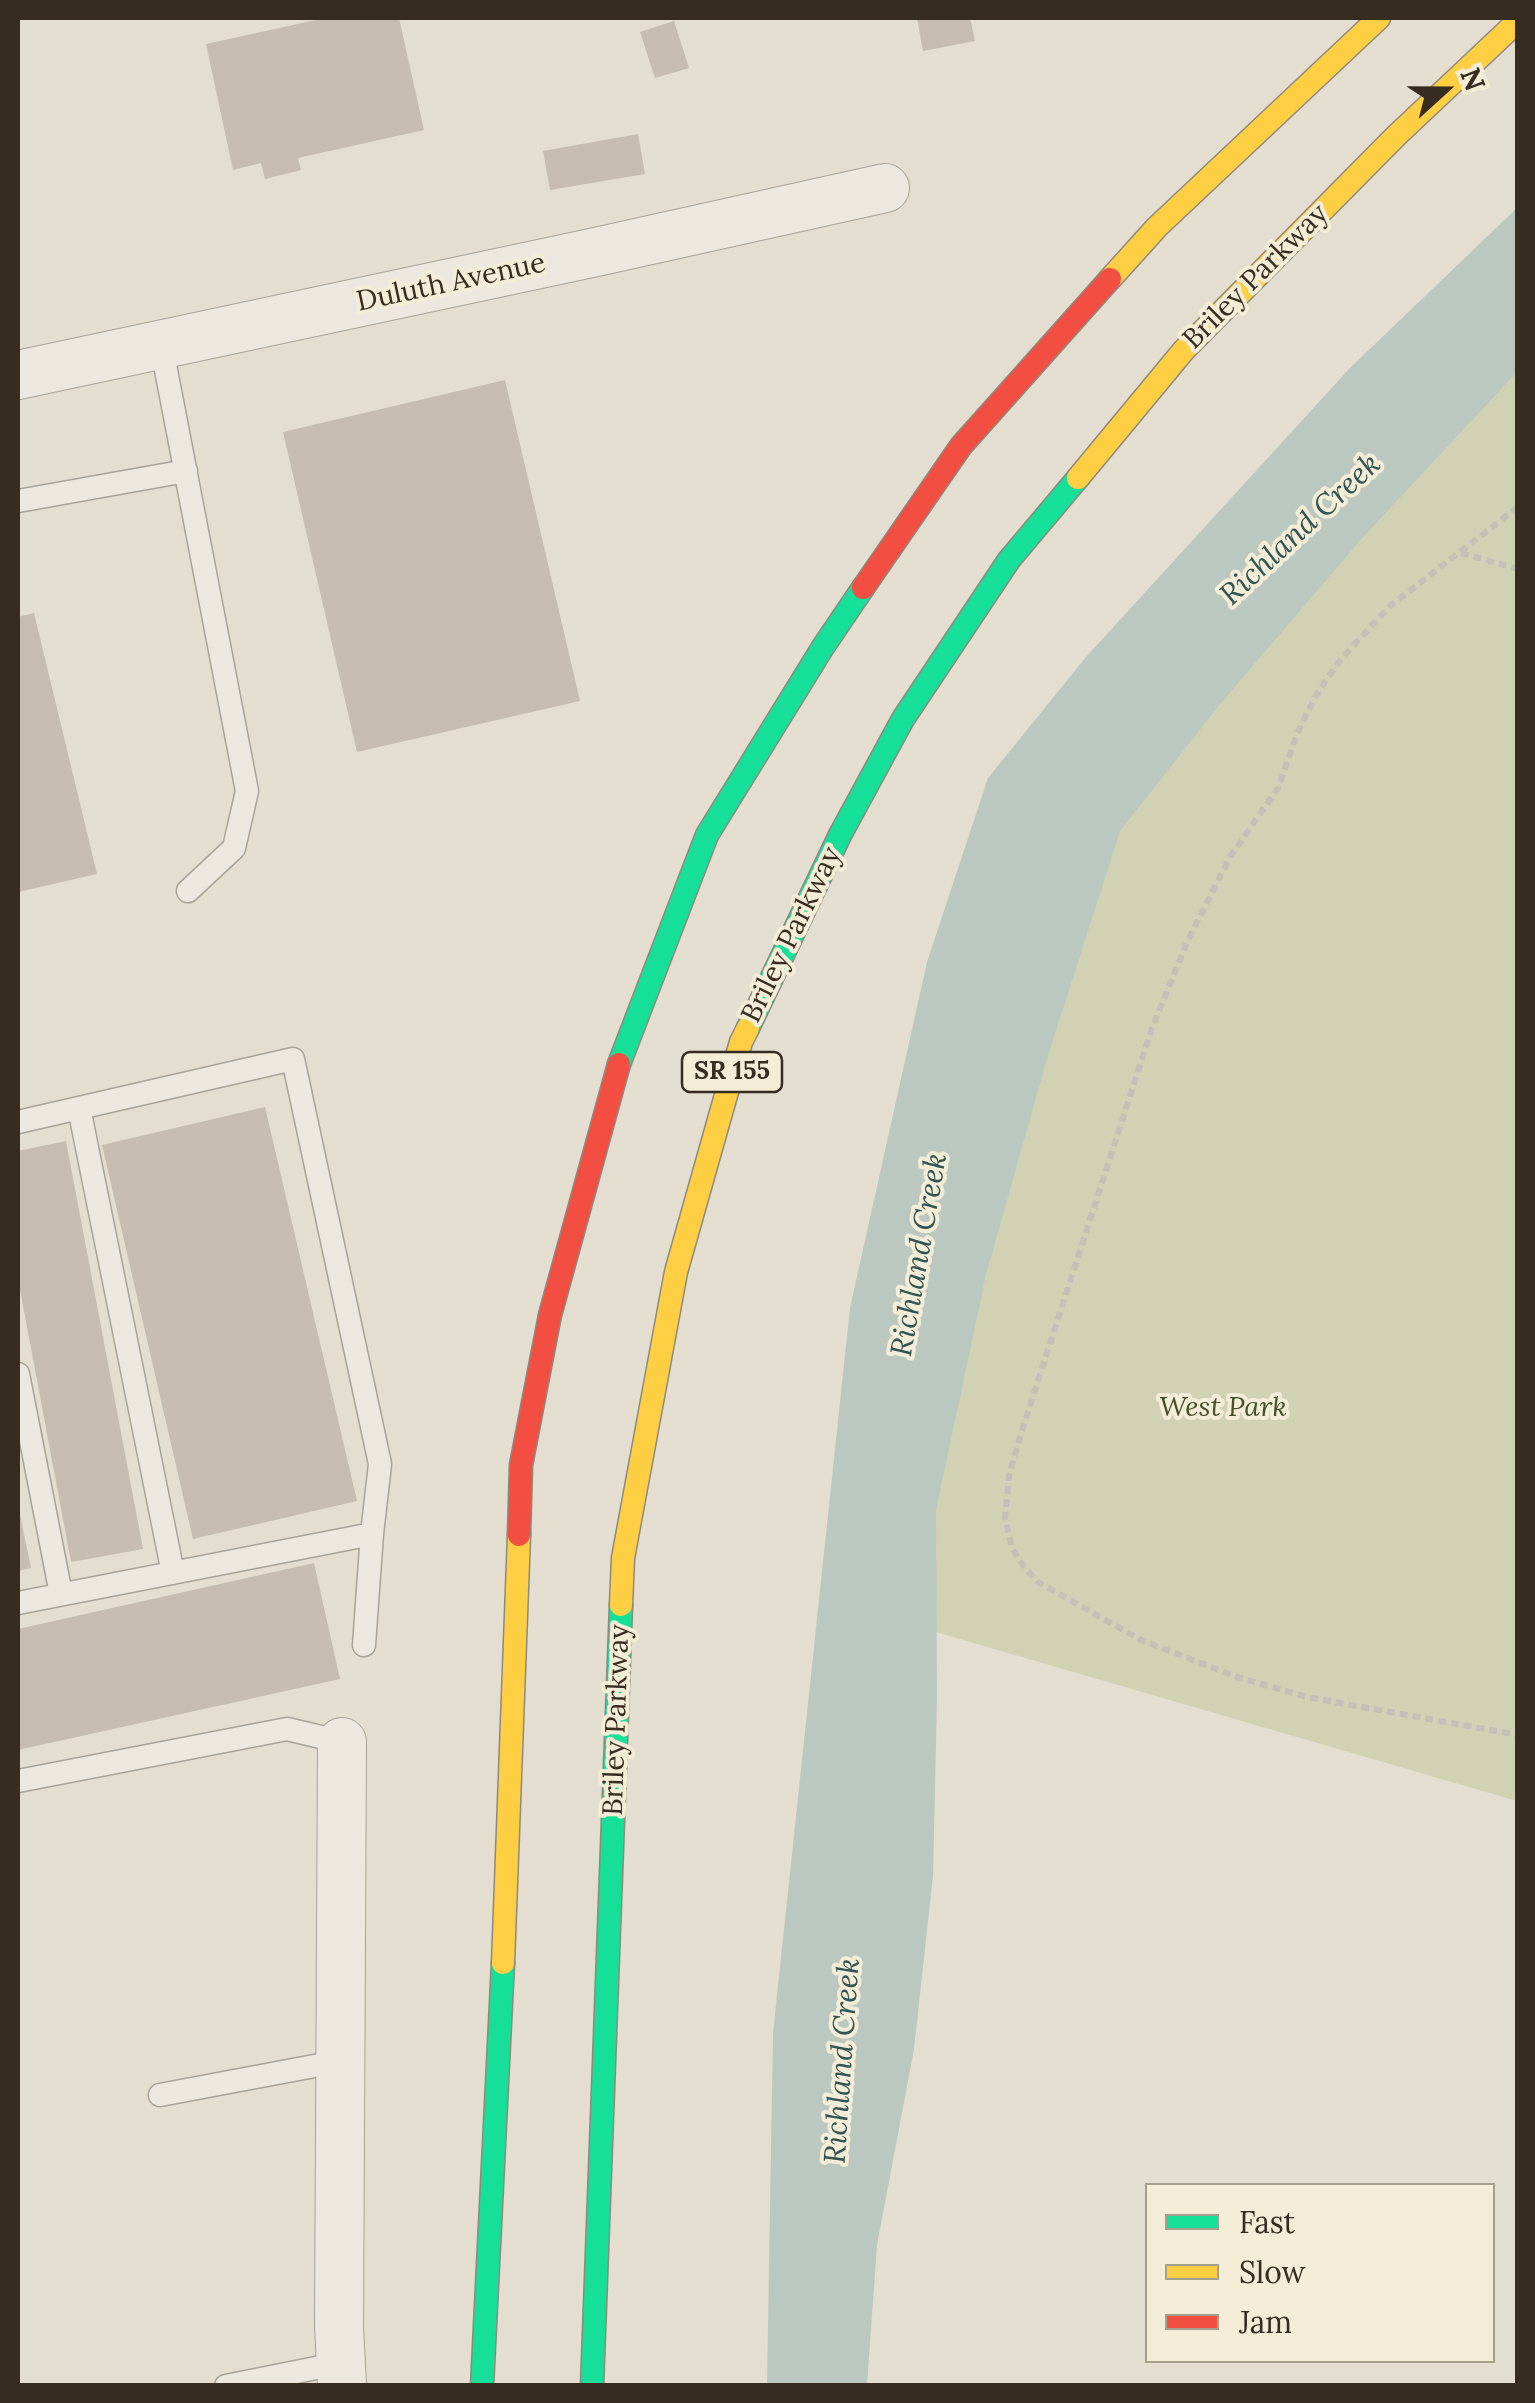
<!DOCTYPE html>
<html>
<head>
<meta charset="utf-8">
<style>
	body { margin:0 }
	#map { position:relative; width:1535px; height:2403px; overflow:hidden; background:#e3decf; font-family:Lora,serif }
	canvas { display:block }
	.frame { position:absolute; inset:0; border:20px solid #362c20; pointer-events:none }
	.legend { position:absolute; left:1145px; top:2183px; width:350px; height:180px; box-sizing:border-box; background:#f3ecd6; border:2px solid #a79f8d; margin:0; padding:12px 18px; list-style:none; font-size:30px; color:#362c20 }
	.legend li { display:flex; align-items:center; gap:20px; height:50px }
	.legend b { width:50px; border:2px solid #a79f8d }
	.north { position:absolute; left:1395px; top:40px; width:100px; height:100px; -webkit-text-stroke:8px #f3ecd6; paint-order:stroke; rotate:69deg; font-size:28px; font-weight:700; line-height:40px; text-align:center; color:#362c20 }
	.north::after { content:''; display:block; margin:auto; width:35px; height:45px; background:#362c20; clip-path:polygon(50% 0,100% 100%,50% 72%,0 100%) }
</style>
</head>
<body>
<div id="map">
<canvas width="1535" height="2403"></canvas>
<div class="frame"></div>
<ul class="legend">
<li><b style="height:12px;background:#16e098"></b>Fast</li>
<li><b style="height:12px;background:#ffcf43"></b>Slow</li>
<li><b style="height:12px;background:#f24e42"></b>Jam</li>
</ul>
<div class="north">N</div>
</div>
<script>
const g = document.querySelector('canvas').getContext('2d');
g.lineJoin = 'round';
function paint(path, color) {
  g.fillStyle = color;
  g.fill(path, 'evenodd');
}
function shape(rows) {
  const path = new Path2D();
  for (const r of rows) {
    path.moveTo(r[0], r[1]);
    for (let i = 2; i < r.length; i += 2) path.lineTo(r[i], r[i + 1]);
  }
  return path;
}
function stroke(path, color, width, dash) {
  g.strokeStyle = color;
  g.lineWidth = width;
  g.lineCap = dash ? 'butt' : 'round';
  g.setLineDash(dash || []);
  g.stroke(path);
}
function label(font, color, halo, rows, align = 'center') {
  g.font = font + ' Lora,serif';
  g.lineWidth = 8;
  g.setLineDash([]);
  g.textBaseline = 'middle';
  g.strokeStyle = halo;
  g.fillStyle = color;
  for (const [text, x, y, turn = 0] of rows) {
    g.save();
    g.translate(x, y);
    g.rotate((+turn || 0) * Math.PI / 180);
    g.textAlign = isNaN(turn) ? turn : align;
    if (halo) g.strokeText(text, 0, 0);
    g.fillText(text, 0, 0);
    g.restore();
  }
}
paint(shape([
	[1517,316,1517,1801,898,1621,1112,781]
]), '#d0d2b3');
paint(shape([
	[1517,208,1517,372,1364,536,1221,703,1120,831,1046,1062,986,1275,936,1510,937,1699,933,1876,914,2049,877,2245,867,2385,767,2385,773,2033,850,1308,927,962,988,778,1086,657,1350,368]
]), '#bac8c0');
paint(shape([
	[325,18,399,18,424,130,298,158,301,170,265,179,261,163,233,170,206,44],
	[917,18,970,18,975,41,923,51],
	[674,21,689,68,655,78,640,32],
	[638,134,645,174,550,190,543,151],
	[505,380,580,701,357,752,283,432],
	[34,613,97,874,18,892,18,617],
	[265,1107,357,1501,193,1539,102,1145],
	[66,1141,143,1549,71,1562,18,1279,18,1151],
	[19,1510,31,1568,18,1571,18,1511],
	[314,1563,340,1679,18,1750,18,1629]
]), '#c6bdb0');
const lane = shape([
	[161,344,247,791,234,848,188,891],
	[18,501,186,471],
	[79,1108,173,1573],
	[18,1122,293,1059,380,1464,372,1534,18,1603],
	[18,1374,61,1594],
	[364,1645,372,1534],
	[18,1781,287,1729,342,1742],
	[160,2095,341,2061],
	[226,2386,341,2363]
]);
const street = shape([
	[18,375,596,252,885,188],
	[342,1742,339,2326,342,2386]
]);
const fast = shape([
	[748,1028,840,835,903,719,1009,560,1078,478],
	[619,1064,707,835,823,647,863,588],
	[482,2386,503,1963],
	[592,2386,621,1605]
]);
const slow = shape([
	[1110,279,1157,227,1379,18],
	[1078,478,1184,350,1397,135,1518,21],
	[621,1605,623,1558,676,1272,741,1042,748,1028],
	[503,1963,519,1535]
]);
const jam = shape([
	[863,588,961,446,1110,279],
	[519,1535,521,1465,550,1315,619,1064]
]);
stroke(lane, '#a8a398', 25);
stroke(street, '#a8a398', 50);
stroke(fast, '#8e897f', 25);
stroke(slow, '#8e897f', 25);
stroke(jam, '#8e897f', 25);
stroke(shape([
	[1518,507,1390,606,1341,659,1316,695,1297,734,1278,788,1230,857,1188,940,1152,1028,1024,1424,1009,1475,1005,1518,1012,1548,1024,1567,1038,1582,1141,1640,1237,1677,1307,1697,1518,1735],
	[1461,553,1518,569]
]), '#c4bfb7', 6, [8, 5]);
stroke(lane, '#ece8e0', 22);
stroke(street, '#ece8e0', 48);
stroke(fast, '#16e098', 22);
stroke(slow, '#ffcf43', 22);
stroke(jam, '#f24e42', 22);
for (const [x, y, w] of [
	[732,1072,100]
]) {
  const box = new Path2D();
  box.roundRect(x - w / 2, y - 20, w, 40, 8);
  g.fillStyle = '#f3ecd6';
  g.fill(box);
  stroke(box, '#362c20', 2.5);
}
label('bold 25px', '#362c20', null, [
	["SR 155",732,1072]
]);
label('28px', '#362c20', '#f3ecd6', [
	["Briley Parkway",1256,277,-45],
	["Duluth Avenue",451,283,-12],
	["Briley Parkway",792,935,-64],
	["Briley Parkway",617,1720,-88]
]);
label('italic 28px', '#455129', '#f3ecd6', [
	["West Park",1223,1408]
]);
label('italic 30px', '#315554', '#f3ecd6', [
	["Richland Creek",1301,530,-43],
	["Richland Creek",920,1255,-80],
	["Richland Creek",843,2061,-86]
]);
</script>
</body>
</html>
